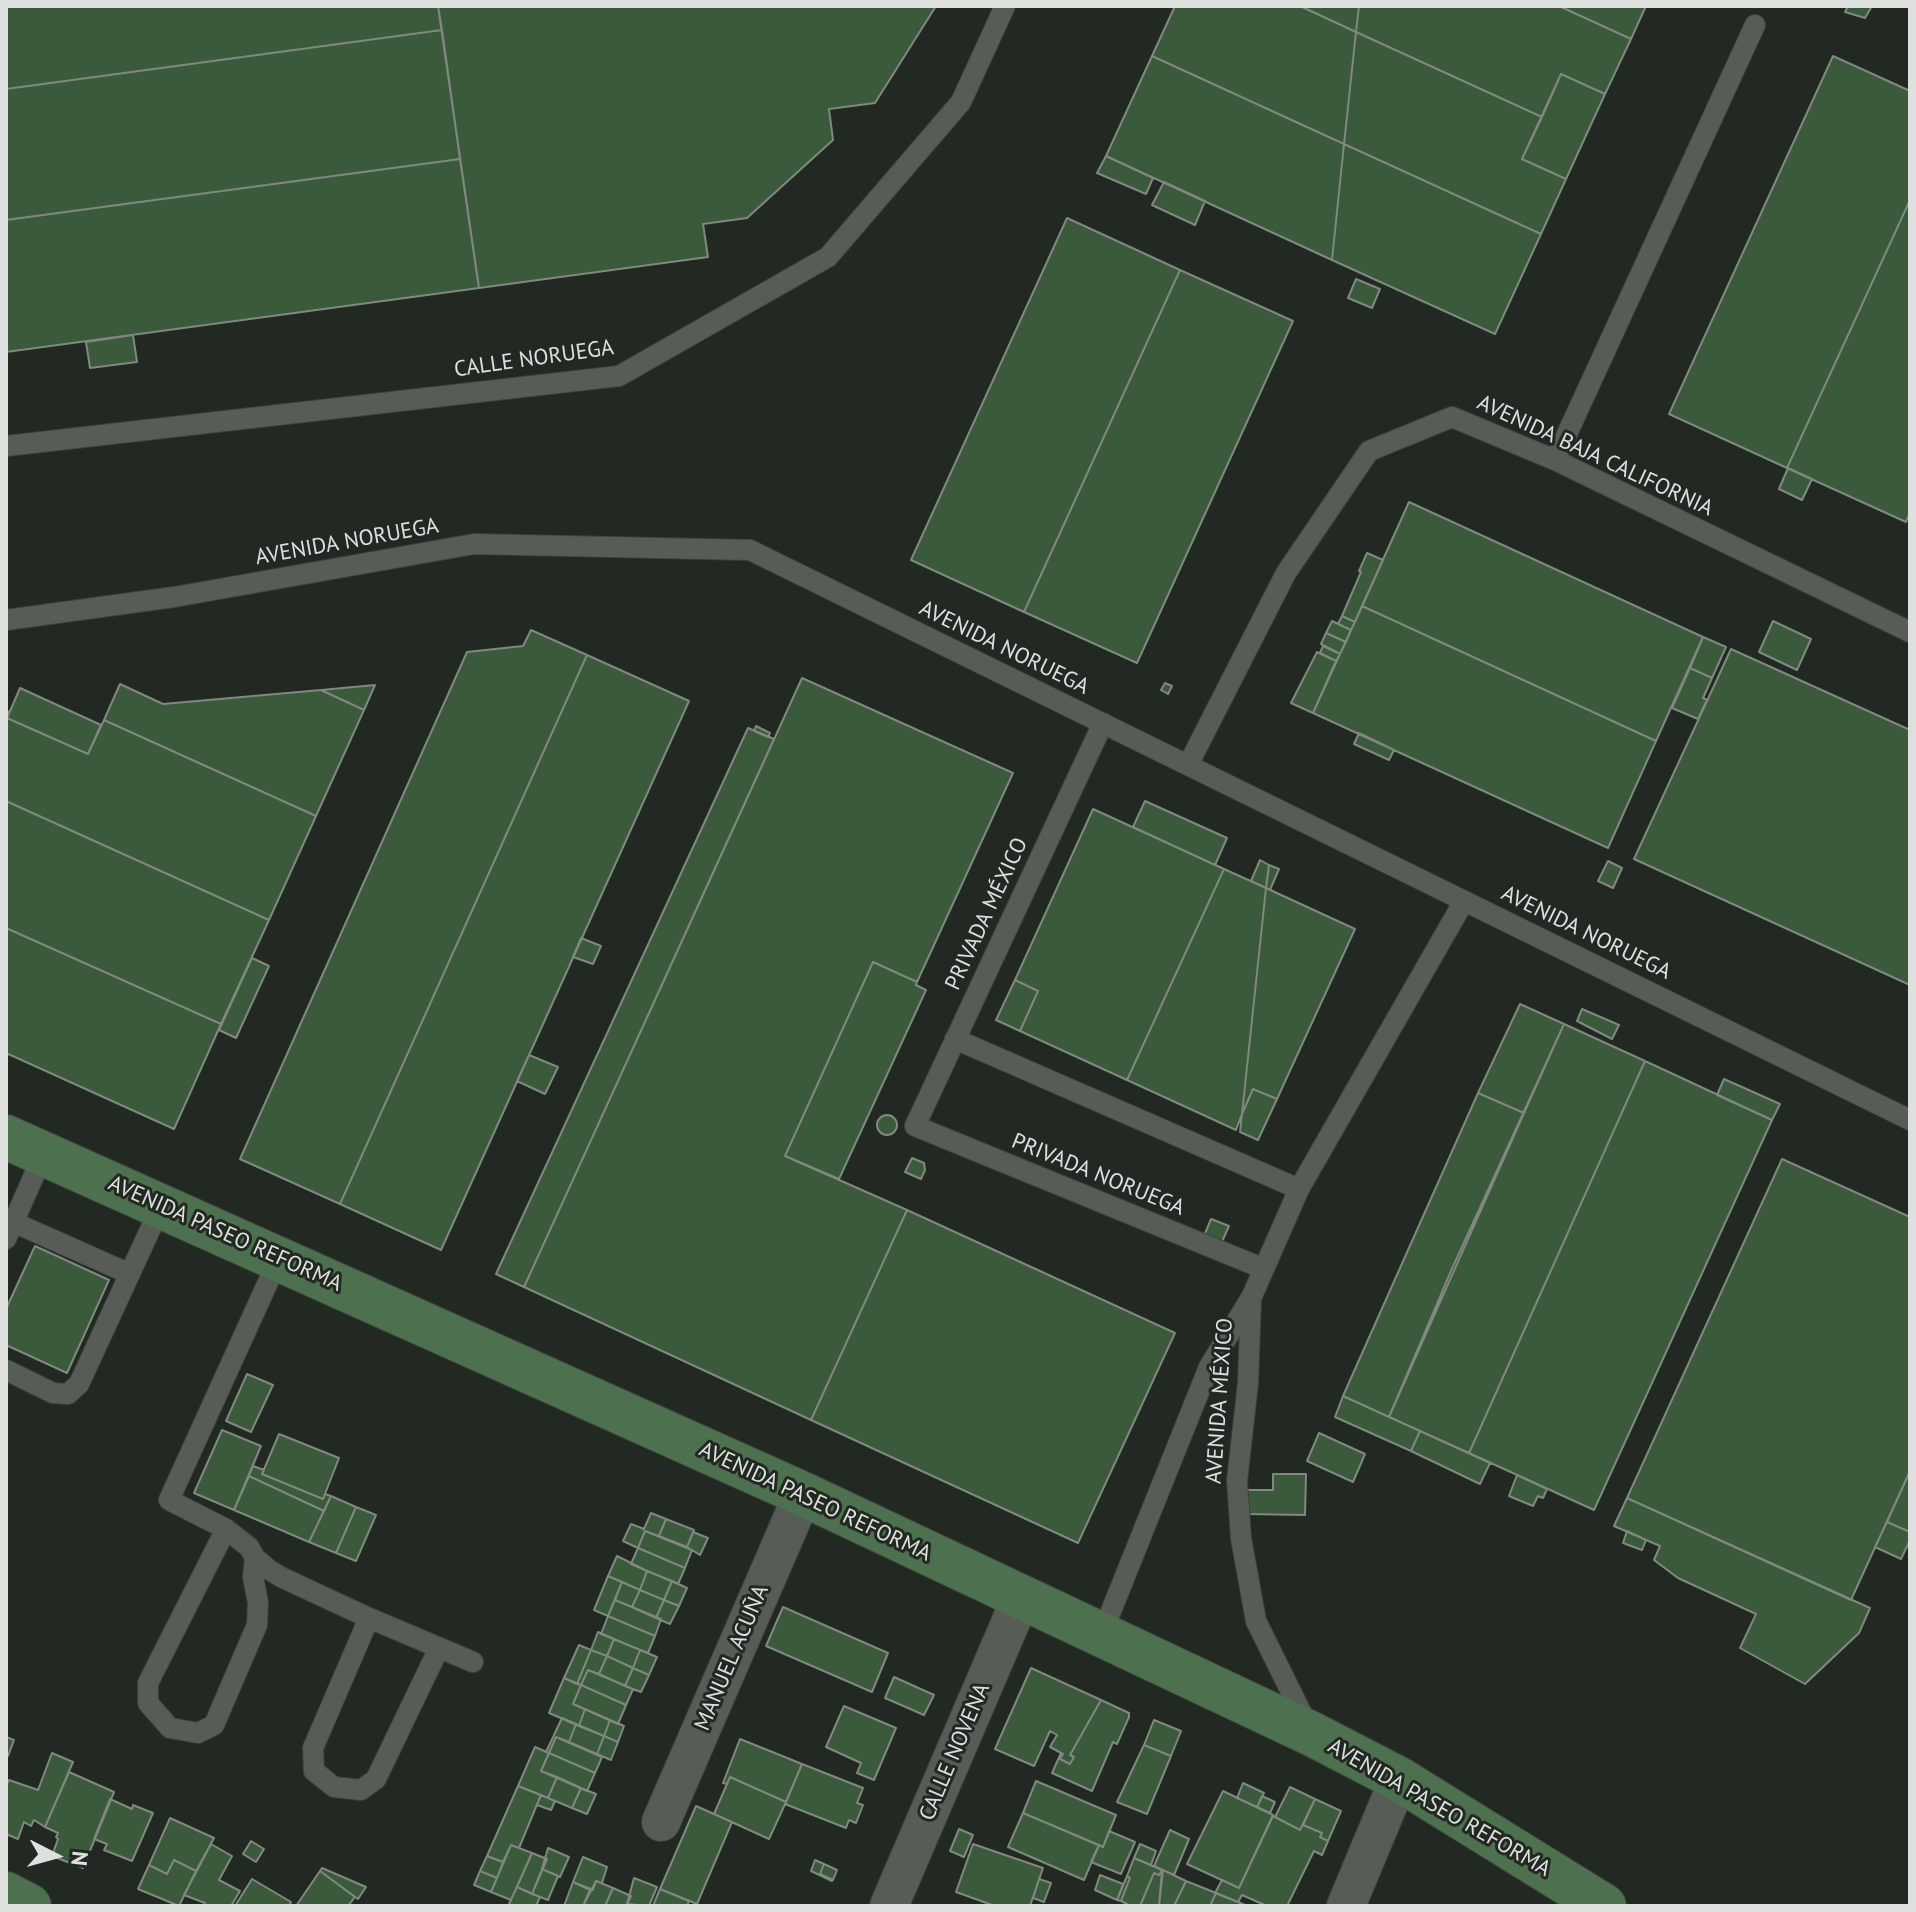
<!DOCTYPE html>
<html>
<head>
<meta charset="utf-8">
<style>
	body { margin:0 }
	#map { position:relative; width:1916px; height:1912px; overflow:hidden; background:#222822; font-family:"PT Sans",sans-serif }
	canvas { display:block }
	.frame { position:absolute; inset:0; border:8px solid #dde0dc; pointer-events:none }
	.north { position:absolute; left:16px; top:1816px; width:80px; height:80px; -webkit-text-stroke:6px #222822; paint-order:stroke; rotate:96deg; font-size:22px; font-weight:700; line-height:32px; text-align:center; color:#dde0dc }
	.north::after { content:''; display:block; margin:auto; width:28px; height:36px; background:#dde0dc; clip-path:polygon(50% 0,100% 100%,50% 72%,0 100%) }
</style>
</head>
<body>
<div id="map">
<canvas width="1916" height="1912"></canvas>
<div class="frame"></div>
<div class="north">N</div>
</div>
<script>
const g = document.querySelector('canvas').getContext('2d');
g.lineJoin = 'round';
function paint(path, color) {
  g.fillStyle = color;
  g.fill(path, 'evenodd');
}
function shape(rows) {
  const path = new Path2D();
  for (const r of rows) {
    if (r.length === 3) {
      path.moveTo(r[0] + r[2], r[1]);
      path.arc(r[0], r[1], r[2], 0, 2 * Math.PI);
      continue;
    }
    path.moveTo(r[0], r[1]);
    for (let i = 2; i < r.length; i += 2) path.lineTo(r[i], r[i + 1]);
  }
  return path;
}
function stroke(path, color, width, dash) {
  g.strokeStyle = color;
  g.lineWidth = width;
  g.lineCap = dash ? 'butt' : 'round';
  g.setLineDash(dash || []);
  g.stroke(path);
}
function label(font, color, halo, rows, align = 'center') {
  g.font = font + ' "PT Sans",sans-serif';
  g.lineWidth = 6;
  g.setLineDash([]);
  g.textBaseline = 'middle';
  g.strokeStyle = halo;
  g.fillStyle = color;
  for (const [text, x, y, turn = 0] of rows) {
    g.save();
    g.translate(x, y);
    g.rotate((+turn || 0) * Math.PI / 180);
    g.textAlign = isNaN(turn) ? turn : align;
    if (halo) g.strokeText(text, 0, 0);
    g.fillText(text, 0, 0);
    g.restore();
  }
}
const building = shape([
	[6,6,438,6,442,30,6,89,6,6],
	[438,6,936,6,875,103,829,109,833,140,747,218,703,224,708,257,479,288,438,6],
	[1175,6,1300,6,1356,32,1344,144,1152,56,1175,6],
	[1300,6,1359,6,1356,32,1300,6],
	[1359,6,1559,6,1631,39,1605,94,1561,74,1542,117,1356,32,1359,6],
	[1559,6,1646,6,1631,39,1559,6],
	[1848,6,1872,6,1865,18,1845,12,1848,6],
	[442,30,460,159,6,220,6,89,442,30],
	[1356,32,1542,117,1522,159,1566,179,1541,234,1344,144,1356,32],
	[1152,56,1344,144,1332,260,1106,156,1152,56],
	[1833,56,1910,91,1910,200,1787,468,1669,414,1833,56],
	[1561,74,1605,94,1566,179,1522,159,1561,74],
	[1344,144,1541,234,1495,334,1332,260,1344,144],
	[1106,156,1153,178,1146,194,1097,173,1106,156],
	[460,159,479,288,6,352,6,220,460,159],
	[1164,182,1205,201,1195,225,1152,205,1164,182],
	[1910,200,1910,512,1906,522,1787,468,1910,200],
	[1067,218,1180,270,1024,612,911,560,1067,218],
	[1180,270,1293,321,1137,663,1024,612,1180,270],
	[1356,279,1380,289,1372,308,1348,298,1356,279],
	[133,335,137,362,90,368,86,342,133,335],
	[1788,468,1812,479,1802,500,1779,489,1788,468],
	[1409,502,1703,637,1656,741,1362,606,1409,502],
	[1367,553,1383,560,1355,622,1342,616,1361,572,1359,571,1367,553],
	[1362,606,1656,741,1608,848,1313,713,1362,606],
	[1342,616,1355,622,1351,630,1338,624,1342,616],
	[1332,621,1351,630,1346,642,1326,633,1332,621],
	[1773,621,1811,639,1797,670,1759,652,1773,621],
	[531,630,587,655,340,1204,240,1159,467,652,523,646,531,630],
	[1326,633,1346,642,1340,654,1321,644,1326,633],
	[1703,637,1726,647,1712,678,1690,668,1703,637],
	[1323,646,1340,654,1336,661,1320,653,1323,646],
	[1731,649,1910,730,1910,985,1634,859,1731,649],
	[1317,652,1336,661,1313,713,1291,703,1317,652],
	[587,655,689,701,441,1250,340,1204,587,655],
	[1690,668,1712,678,1703,698,1707,700,1698,719,1672,708,1690,668],
	[802,678,1013,773,917,982,873,962,785,1156,907,1210,811,1420,524,1287,802,678],
	[1165,683,1172,686,1168,694,1161,690,1165,683],
	[120,684,163,704,321,690,364,710,316,816,104,720,120,684],
	[375,685,364,710,321,690,375,685],
	[20,688,101,725,88,754,7,718,20,688],
	[6,711,9,712,7,718,88,754,104,720,316,816,269,920,6,801,6,711],
	[756,726,770,733,768,737,754,731,756,726],
	[748,728,774,739,524,1287,496,1274,748,728],
	[1359,733,1394,750,1389,760,1354,744,1359,733],
	[6,801,269,920,221,1024,6,928,6,801],
	[1145,801,1227,838,1215,865,1133,827,1145,801],
	[1093,809,1224,869,1127,1080,1020,1031,1038,991,1015,980,1093,809],
	[1260,860,1269,865,1266,888,1251,881,1260,860],
	[1608,861,1622,868,1613,888,1598,881,1608,861],
	[1269,865,1279,869,1270,890,1266,888,1269,865],
	[1224,869,1266,888,1242,1114,1236,1130,1127,1080,1224,869],
	[1266,888,1355,929,1277,1099,1253,1089,1242,1114,1266,888],
	[6,928,221,1024,174,1129,6,1053,6,928],
	[581,938,601,946,593,964,573,957,581,938],
	[252,958,269,966,236,1038,219,1030,252,958],
	[873,962,917,982,916,985,926,990,839,1179,785,1156,873,962],
	[1015,980,1038,991,1020,1031,996,1020,1015,980],
	[1520,1004,1564,1024,1524,1113,1478,1093,1520,1004],
	[1582,1009,1619,1025,1612,1039,1577,1021,1582,1009],
	[1564,1024,1645,1061,1469,1453,1389,1417,1451,1271,1564,1024],
	[529,1055,558,1067,545,1094,517,1081,529,1055],
	[1645,1061,1772,1120,1594,1510,1469,1453,1645,1061],
	[1724,1079,1780,1104,1772,1120,1717,1095,1724,1079],
	[1253,1089,1277,1099,1258,1140,1240,1132,1242,1114,1253,1089],
	[1478,1093,1524,1113,1389,1417,1343,1396,1478,1093],
	[887,1125,10],
	[912,1158,924,1163,925,1170,921,1179,905,1172,912,1158],
	[1782,1159,1910,1217,1910,1471,1851,1600,1627,1498,1782,1159],
	[907,1210,1175,1333,1078,1543,811,1420,907,1210],
	[1211,1219,1229,1226,1221,1244,1204,1236,1211,1219],
	[35,1246,109,1280,67,1373,6,1345,6,1309,35,1246],
	[247,1374,273,1385,251,1432,226,1421,247,1374],
	[1343,1396,1420,1431,1411,1451,1335,1417,1343,1396],
	[222,1430,261,1446,234,1510,194,1493,222,1430],
	[1420,1431,1490,1463,1480,1484,1411,1451,1420,1431],
	[1319,1433,1365,1454,1353,1482,1307,1461,1319,1433],
	[279,1434,339,1458,323,1499,262,1474,279,1434],
	[253,1466,264,1470,262,1474,323,1499,325,1494,331,1496,324,1511,249,1476,253,1466],
	[1910,1471,1910,1532,1887,1522,1910,1471],
	[1273,1474,1306,1474,1305,1515,1247,1514,1247,1490,1273,1490,1273,1474],
	[1517,1475,1547,1489,1543,1498,1538,1496,1533,1506,1509,1496,1517,1475],
	[249,1476,324,1511,309,1542,234,1510,249,1476],
	[331,1496,356,1507,336,1553,309,1542,331,1496],
	[1627,1498,1870,1608,1859,1633,1805,1684,1740,1648,1756,1614,1678,1578,1654,1560,1660,1546,1614,1526,1627,1498],
	[356,1507,376,1515,356,1561,336,1553,356,1507],
	[651,1513,666,1519,659,1536,645,1531,638,1548,623,1541,631,1524,644,1529,651,1513],
	[666,1519,694,1530,687,1547,659,1536,666,1519],
	[1887,1522,1910,1532,1910,1540,1901,1559,1875,1547,1887,1522],
	[645,1531,692,1550,685,1568,638,1548,645,1531],
	[1627,1531,1646,1540,1642,1550,1623,1543,1627,1531],
	[693,1532,708,1538,700,1555,687,1547,693,1532],
	[638,1548,685,1568,678,1584,631,1564,638,1548],
	[617,1556,647,1571,640,1590,608,1576,617,1556],
	[647,1571,672,1581,664,1600,640,1590,647,1571],
	[608,1576,622,1582,608,1616,594,1610,608,1576],
	[672,1581,687,1588,679,1606,664,1600,672,1581],
	[622,1582,640,1590,632,1607,615,1600,622,1582],
	[640,1590,664,1600,656,1618,632,1607,640,1590],
	[615,1600,661,1619,655,1636,608,1616,615,1600],
	[664,1600,679,1606,670,1624,656,1618,664,1600],
	[783,1607,888,1653,872,1692,766,1646,783,1607],
	[608,1616,655,1636,648,1653,601,1634,608,1616],
	[598,1632,614,1639,607,1656,591,1650,598,1632],
	[614,1639,640,1650,633,1668,607,1656,614,1639],
	[579,1645,591,1650,577,1684,564,1678,579,1645],
	[591,1650,607,1656,599,1674,588,1670,581,1685,577,1684,591,1650],
	[640,1650,657,1657,649,1675,633,1668,640,1650],
	[607,1656,633,1668,625,1686,599,1674,607,1656],
	[633,1668,649,1675,641,1692,625,1686,633,1668],
	[1031,1668,1101,1700,1070,1755,1074,1757,1070,1764,1060,1759,1063,1754,1050,1747,1057,1735,1050,1731,1034,1766,995,1749,1031,1668],
	[588,1670,633,1689,626,1705,581,1685,588,1670],
	[894,1677,934,1695,924,1715,885,1698,894,1677],
	[564,1678,581,1685,573,1704,585,1709,579,1726,549,1713,564,1678],
	[581,1685,626,1705,618,1724,573,1704,581,1685],
	[1101,1700,1129,1713,1129,1717,1117,1744,1113,1742,1092,1791,1052,1773,1061,1753,1060,1759,1070,1764,1074,1757,1070,1755,1101,1700],
	[844,1706,896,1728,874,1780,857,1773,861,1763,826,1747,844,1706],
	[585,1709,610,1720,604,1736,579,1726,585,1709],
	[562,1718,576,1724,569,1742,556,1737,549,1753,546,1752,562,1718],
	[610,1720,624,1726,618,1742,604,1736,610,1720],
	[1154,1720,1181,1731,1171,1756,1144,1745,1154,1720],
	[576,1724,604,1736,597,1754,569,1742,576,1724],
	[604,1736,618,1742,611,1760,597,1754,604,1736],
	[6,1737,14,1740,8,1756,6,1755,6,1737],
	[556,1737,602,1757,595,1773,549,1753,556,1737],
	[740,1739,802,1764,786,1802,730,1777,727,1784,723,1783,740,1739],
	[1144,1745,1171,1756,1147,1814,1117,1802,1144,1745],
	[535,1747,549,1753,541,1771,557,1777,548,1798,518,1786,535,1747],
	[52,1753,73,1762,45,1827,34,1820,31,1826,24,1822,18,1839,6,1834,6,1786,9,1780,38,1790,52,1753],
	[549,1753,595,1773,587,1791,541,1771,549,1753],
	[802,1764,863,1788,857,1803,863,1805,856,1823,849,1820,846,1828,785,1804,802,1764],
	[69,1772,114,1792,83,1868,52,1856,58,1839,56,1837,58,1833,45,1827,69,1772],
	[557,1777,581,1788,572,1808,548,1798,557,1777],
	[730,1777,786,1802,769,1839,714,1814,730,1777],
	[1036,1781,1116,1815,1103,1847,1023,1813,1036,1781],
	[1243,1783,1264,1793,1257,1807,1237,1798,1243,1783],
	[518,1786,541,1795,519,1848,511,1845,503,1862,487,1856,518,1786],
	[1290,1787,1315,1799,1300,1830,1275,1817,1290,1787],
	[581,1788,596,1794,587,1814,572,1808,581,1788],
	[1223,1791,1273,1815,1239,1888,1187,1864,1223,1791],
	[541,1795,555,1801,551,1810,537,1805,541,1795],
	[1262,1796,1275,1802,1270,1813,1257,1807,1262,1796],
	[110,1799,132,1809,133,1805,153,1813,132,1861,104,1850,107,1844,94,1839,110,1799],
	[1315,1799,1341,1811,1328,1841,1320,1837,1322,1833,1303,1825,1315,1799],
	[696,1806,732,1822,697,1904,660,1889,696,1806],
	[1023,1813,1099,1845,1084,1880,1008,1847,1023,1813],
	[1273,1816,1300,1830,1303,1825,1322,1833,1320,1837,1328,1841,1322,1855,1314,1851,1287,1906,1267,1906,1242,1895,1238,1902,1215,1893,1222,1880,1239,1888,1273,1816],
	[170,1818,214,1838,196,1871,174,1860,167,1874,149,1865,170,1818],
	[959,1829,973,1835,964,1857,950,1851,959,1829],
	[1170,1830,1189,1839,1174,1875,1154,1866,1170,1830],
	[1109,1831,1135,1842,1121,1874,1091,1862,1099,1845,1103,1847,1109,1831],
	[251,1841,264,1849,256,1862,243,1854,251,1841],
	[211,1844,232,1856,219,1880,240,1891,231,1906,203,1906,205,1903,184,1895,211,1844],
	[973,1844,1043,1868,1030,1906,995,1906,956,1892,973,1844],
	[1140,1844,1156,1851,1151,1865,1134,1858,1140,1844],
	[511,1845,532,1853,511,1900,491,1892,511,1845],
	[548,1848,569,1857,560,1877,542,1869,548,1848],
	[532,1853,547,1859,532,1894,517,1887,532,1853],
	[487,1856,503,1862,497,1878,480,1871,487,1856],
	[583,1857,607,1867,602,1883,596,1881,593,1890,573,1882,583,1857],
	[1134,1858,1162,1870,1159,1875,1154,1873,1140,1906,1131,1906,1121,1901,1130,1878,1127,1876,1134,1858],
	[174,1860,196,1871,179,1906,138,1889,149,1865,167,1874,174,1860],
	[815,1860,824,1864,820,1874,832,1881,811,1871,815,1860],
	[824,1864,837,1870,833,1880,820,1874,824,1864],
	[322,1868,366,1887,358,1899,320,1871,322,1868],
	[542,1869,558,1876,548,1900,532,1894,542,1869],
	[1162,1870,1159,1906,1140,1906,1154,1873,1159,1875,1162,1870],
	[1163,1870,1186,1881,1174,1906,1159,1906,1163,1870],
	[320,1871,355,1897,348,1906,296,1906,320,1871],
	[480,1871,497,1878,491,1892,474,1885,480,1871],
	[1100,1875,1123,1884,1117,1900,1095,1890,1100,1875],
	[1127,1876,1130,1878,1121,1901,1117,1900,1127,1876],
	[634,1878,657,1887,649,1906,627,1904,634,1878],
	[252,1879,291,1902,289,1906,235,1906,252,1879],
	[1039,1879,1051,1883,1044,1902,1033,1898,1039,1879],
	[596,1881,613,1888,605,1906,583,1906,596,1881],
	[1186,1881,1216,1893,1210,1906,1174,1906,1186,1881],
	[573,1882,590,1890,583,1906,564,1906,573,1882],
	[517,1887,540,1897,536,1906,508,1906,517,1887],
	[613,1888,631,1896,626,1906,605,1906,613,1888],
	[660,1889,689,1901,687,1906,653,1906,660,1889],
	[1216,1893,1238,1902,1247,1906,1210,1906,1216,1893]
]);
paint(building, '#3b593b');
stroke(building, '#818881', 2);
const lane = shape([
	[6,446,619,376,828,257,961,102,1005,6],
	[1555,460,1755,25],
	[6,620,174,597,474,544,750,550,1910,1120],
	[1103,723,915,1126,1262,1268],
	[1188,765,1286,573,1369,451,1452,417,1555,460,1910,632],
	[955,1039,1299,1189],
	[13,1222,130,1274],
	[6,1239,44,1153],
	[279,1258,169,1500,226,1529,249,1547,255,1558,268,1569,281,1577,369,1618,473,1662],
	[1251,1300,1248,1383,1237,1481,1241,1538,1256,1621,1308,1726],
	[6,1370,53,1393,68,1394,79,1384,161,1206],
	[226,1529,148,1683,148,1703,170,1728,198,1733,214,1725,257,1625,258,1603,253,1577,255,1558],
	[369,1618,313,1748,314,1771,334,1787,361,1790,376,1779,439,1648],
	[1101,1636,1209,1367,1252,1296,1299,1189,1464,901]
]);
const street = shape([
	[661,1822,803,1494],
	[889,1906,1021,1598],
	[1346,1906,1399,1779]
]);
const secondary = shape([
	[6,1137,803,1494,1312,1734,1399,1779,1604,1906],
	[6,1894,29,1906]
]);
stroke(lane, '#3d423d', 22);
stroke(street, '#3d423d', 40);
stroke(secondary, '#3d423d', 46);
stroke(lane, '#575d56', 20);
stroke(street, '#575d56', 38);
stroke(secondary, '#4d714f', 44);
label('22px', '#dde0dc', '#222822', [
	["CALLE NORUEGA",534,359,-8],
	["AVENIDA BAJA CALIFORNIA",1595,456,25],
	["AVENIDA NORUEGA",347,542,-10],
	["AVENIDA NORUEGA",1004,648,26],
	["PRIVADA MÉXICO",987,914,-65],
	["AVENIDA NORUEGA",1586,933,26],
	["PRIVADA NORUEGA",1098,1175,22],
	["AVENIDA PASEO REFORMA",225,1234,24],
	["AVENIDA MÉXICO",1220,1401,-86],
	["AVENIDA PASEO REFORMA",815,1502,25],
	["MANUEL ACUÑA",732,1658,-67],
	["CALLE NOVENA",955,1752,-67],
	["AVENIDA PASEO REFORMA",1439,1808,30]
]);
</script>
</body>
</html>
